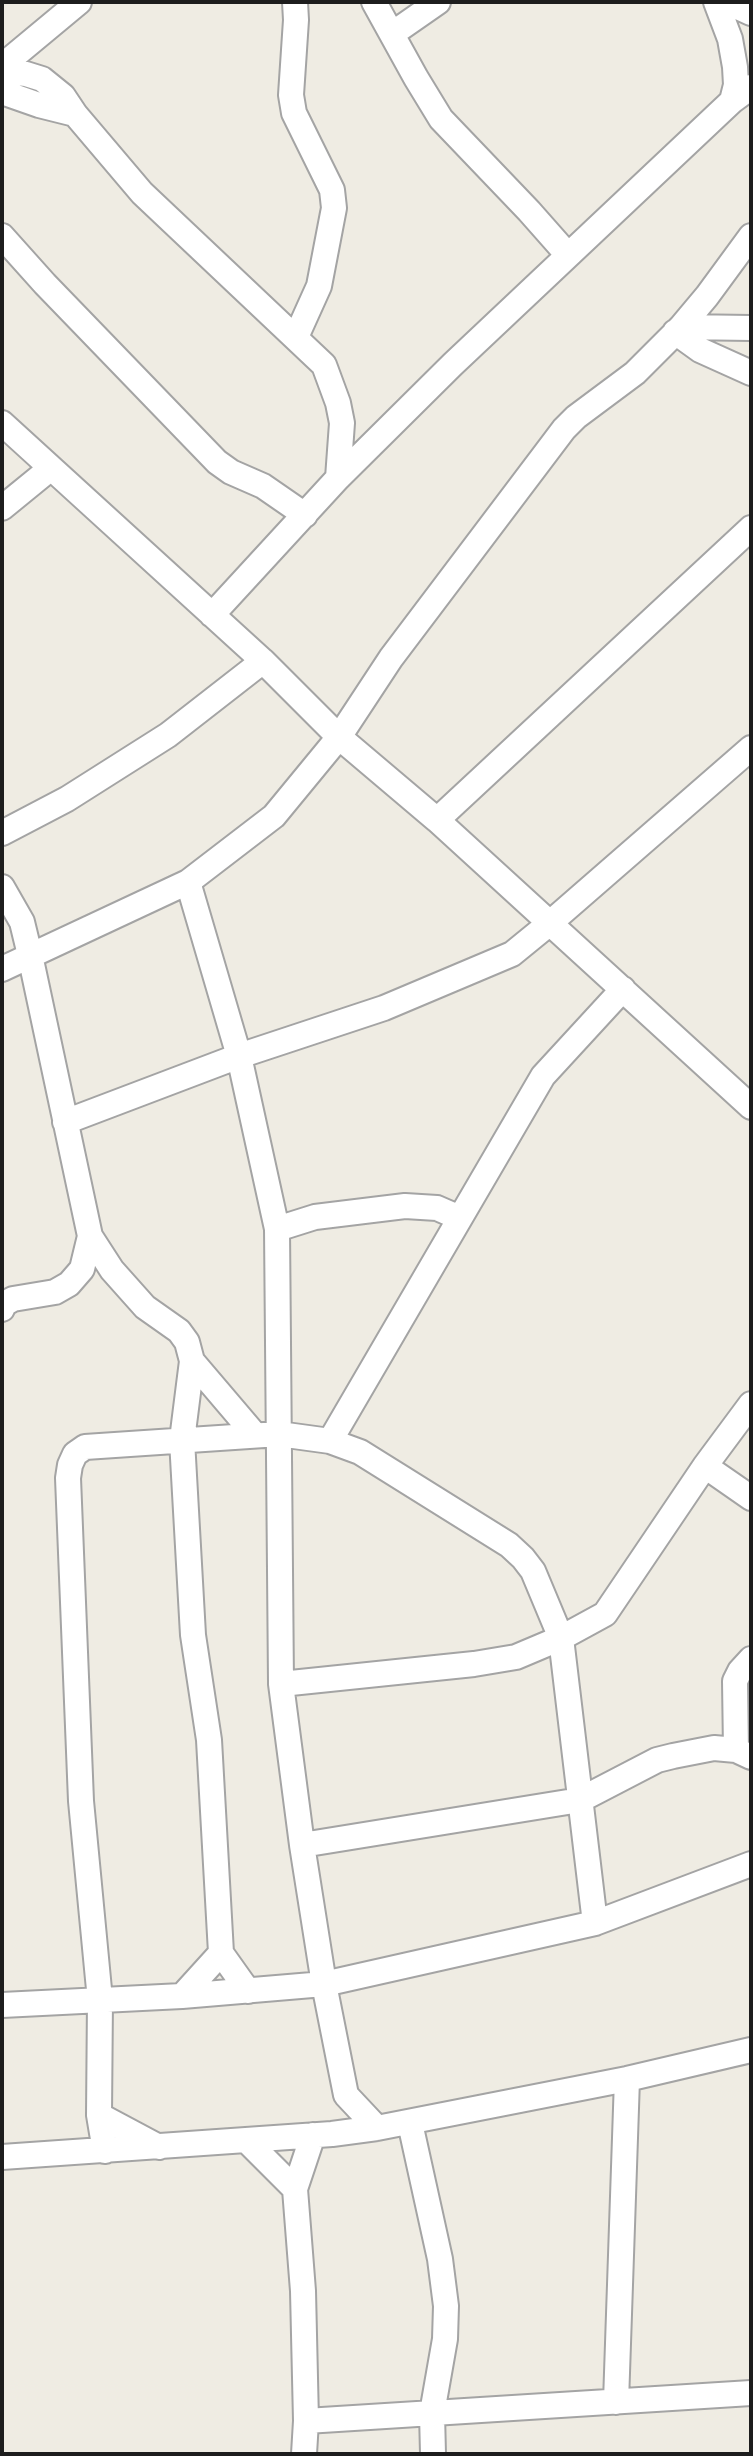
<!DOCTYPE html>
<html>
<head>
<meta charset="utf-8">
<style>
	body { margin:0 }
	#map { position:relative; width:753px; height:2456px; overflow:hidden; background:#efece3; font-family:Signika,sans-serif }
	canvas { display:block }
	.frame { position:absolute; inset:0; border:4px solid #1d1d1d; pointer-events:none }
</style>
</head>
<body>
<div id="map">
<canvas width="753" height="2456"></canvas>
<div class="frame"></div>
</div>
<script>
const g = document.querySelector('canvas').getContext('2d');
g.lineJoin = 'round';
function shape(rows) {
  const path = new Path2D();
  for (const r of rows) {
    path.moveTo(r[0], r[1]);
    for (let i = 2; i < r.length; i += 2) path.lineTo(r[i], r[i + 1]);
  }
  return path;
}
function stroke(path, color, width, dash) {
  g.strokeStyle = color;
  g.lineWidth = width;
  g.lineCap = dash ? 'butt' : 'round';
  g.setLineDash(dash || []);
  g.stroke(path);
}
const minor = shape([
	[295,2,296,20,291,95,294,113,332,190,334,208,319,286,296,337],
	[374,2,416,78,441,119,529,211,567,254],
	[716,2,730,39,735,67,736,85,732,101],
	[727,2,751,13],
	[392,34,438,2],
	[2,66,79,2],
	[2,71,26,74,42,79,63,96,75,114,142,193,324,365,338,403,342,423,338,478],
	[2,92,39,105,75,114],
	[2,236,45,284,217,462,231,472,263,486,305,515],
	[681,327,751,328],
	[675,332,700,350,751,373],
	[2,423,263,661,339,737,437,820,751,1107],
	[2,508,51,468],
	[212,615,338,478,453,364,732,101,751,87],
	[437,820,751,528],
	[2,833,67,799,168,735,263,661],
	[188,882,239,1056,277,1229,281,1684,302,1845,324,1984,346,2095,377,2128],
	[2,887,22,922,30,955,90,1236,112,1270,145,1307,179,1331,187,1342,192,1361,182,1440,193,1635,209,1740,221,1953,248,1991],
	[2,969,188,882,274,816,339,737,391,658,564,429,576,417,635,373,681,327,707,296,751,236],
	[65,1122,239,1056,384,1008,512,954,550,923,751,748],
	[277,1229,315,1217,405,1206,437,1208,460,1218],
	[2,1309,4,1304,13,1299,55,1292,69,1284,82,1269,90,1236],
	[192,1361,255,1435],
	[330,1441,543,1076,623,989],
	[705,1466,751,1498],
	[281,1684,474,1664,516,1657,561,1638,605,1614,705,1466,751,1404],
	[736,1750,735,1681,740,1671,751,1659],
	[302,1845,580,1800,657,1760,673,1756,714,1748,736,1750,751,1757],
	[182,1996,221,1953],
	[2,2005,182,1996,324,1984,595,1923,751,1864],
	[99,2115,159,2147],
	[410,2123,440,2259,446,2306,445,2339,432,2413,433,2454],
	[246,2140,295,2189],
	[105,2151,99,2115,100,2000,81,1801,68,1478,70,1465,75,1454,85,1447,279,1434,330,1441,360,1452,509,1545,523,1558,533,1571,561,1638,595,1923],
	[2,2157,332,2134,377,2128,627,2079,751,2050],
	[616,2402,627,2079],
	[306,2421,751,2393],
	[304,2454,306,2421,303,2291,295,2189,313,2135]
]);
stroke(minor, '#a4a4a4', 28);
stroke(minor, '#fff', 24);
</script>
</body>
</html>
